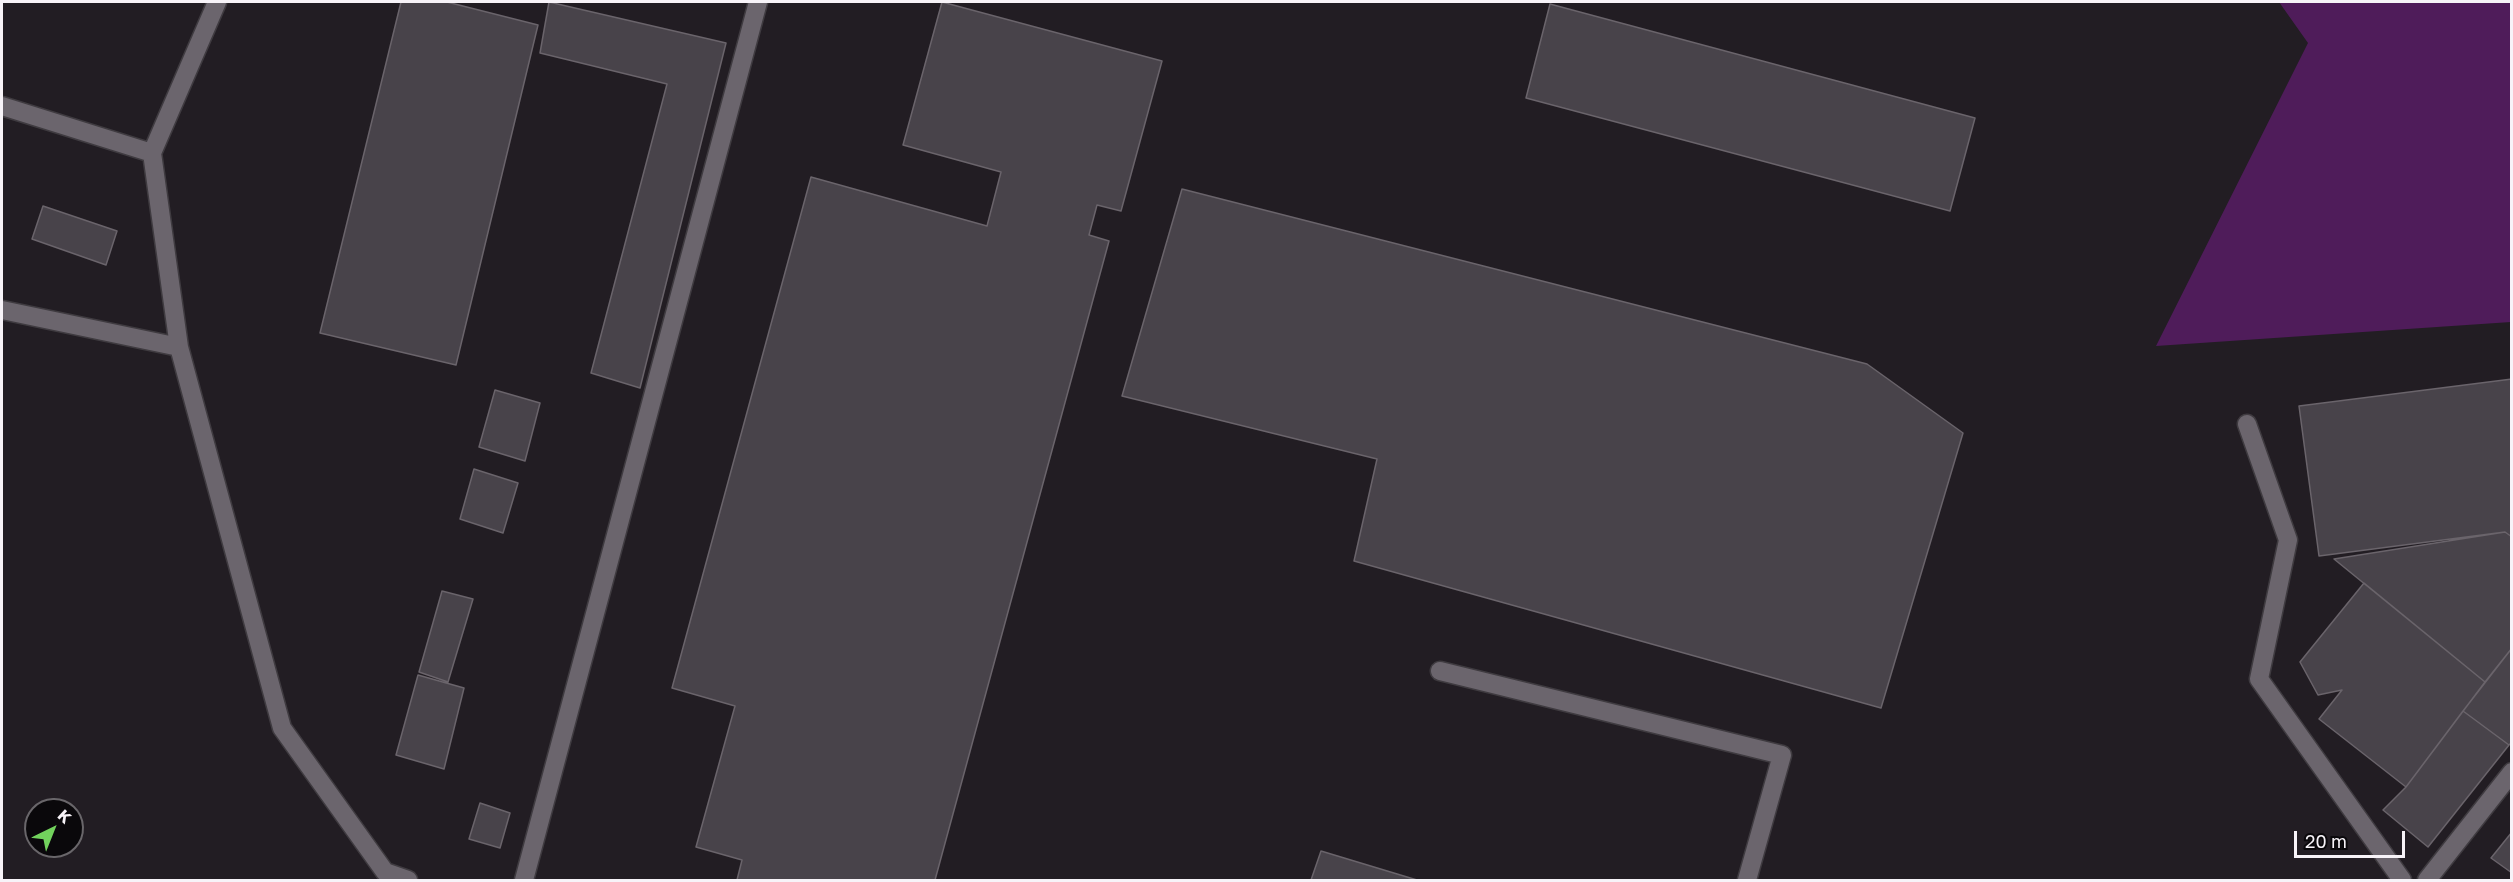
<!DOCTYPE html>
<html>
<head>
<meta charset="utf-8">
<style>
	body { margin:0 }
	#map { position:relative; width:2513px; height:882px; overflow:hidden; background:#221d23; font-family:"Golos Text",sans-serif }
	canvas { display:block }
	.frame { position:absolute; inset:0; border:3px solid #f7f3f8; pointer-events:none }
	.north { position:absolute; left:24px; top:798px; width:60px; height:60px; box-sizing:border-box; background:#0a080b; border:2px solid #69666a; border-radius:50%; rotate:43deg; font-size:16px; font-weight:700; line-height:24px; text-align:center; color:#f7f3f8 }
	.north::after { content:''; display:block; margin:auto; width:21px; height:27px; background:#72d25d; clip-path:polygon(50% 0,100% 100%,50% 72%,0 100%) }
	.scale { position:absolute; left:2294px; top:831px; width:111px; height:27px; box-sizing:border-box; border:3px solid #f7f3f8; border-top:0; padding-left:8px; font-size:18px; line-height:21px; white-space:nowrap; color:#f7f3f8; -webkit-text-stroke:4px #0a080b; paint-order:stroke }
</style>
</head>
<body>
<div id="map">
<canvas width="2513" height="882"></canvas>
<div class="frame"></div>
<div class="north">K</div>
<div class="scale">20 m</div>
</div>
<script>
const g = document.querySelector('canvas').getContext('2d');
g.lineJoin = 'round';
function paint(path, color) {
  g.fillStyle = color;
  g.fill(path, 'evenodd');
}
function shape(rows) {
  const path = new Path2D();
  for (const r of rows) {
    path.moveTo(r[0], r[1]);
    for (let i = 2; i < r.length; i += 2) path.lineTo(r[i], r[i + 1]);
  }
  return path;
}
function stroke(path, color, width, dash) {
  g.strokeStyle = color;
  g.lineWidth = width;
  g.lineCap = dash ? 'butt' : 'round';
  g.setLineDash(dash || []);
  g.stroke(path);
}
paint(shape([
	[2279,2,2511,2,2511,322,2156,346,2308,43]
]), '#4f1c5a');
const building = shape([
	[401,2,447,2,538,25,456,365,320,333,401,2],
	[549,2,726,43,640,388,591,373,667,84,540,53,549,2],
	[942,2,1162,61,1121,211,1097,205,1089,235,1109,241,935,880,737,880,742,860,696,847,735,706,672,688,811,177,987,226,1001,172,903,145,942,2],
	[1550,4,1975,118,1950,211,1526,98,1550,4],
	[1182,189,1867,364,1963,433,1881,708,1354,561,1377,459,1122,396,1182,189],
	[43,206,117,231,106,265,32,239,43,206],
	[2512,379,2512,537,2505,532,2319,556,2299,406,2512,379],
	[495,390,540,403,525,461,479,447,495,390],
	[474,469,518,483,503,533,460,519,474,469],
	[2505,532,2512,537,2512,648,2485,682,2334,559,2505,532],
	[2364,583,2485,682,2406,787,2319,719,2342,690,2318,695,2300,662,2364,583],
	[442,591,473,599,448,682,419,672,442,591],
	[2512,648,2512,742,2509,745,2463,711,2512,648],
	[418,675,464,688,444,769,396,755,418,675],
	[2463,711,2509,745,2428,847,2383,810,2406,787,2463,711],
	[480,803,510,813,500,848,469,839,480,803],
	[2512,832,2512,873,2491,858,2512,832],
	[1321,851,1417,880,1311,880,1321,851]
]);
paint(building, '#48434a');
stroke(building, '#6a646b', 1.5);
const service = shape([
	[2,106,152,153],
	[2,310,179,347,282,728,385,872,408,880],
	[179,347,152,153,217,2],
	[2247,424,2288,540,2259,679,2402,880],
	[1440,671,1782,755,1747,880],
	[524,880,758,2],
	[2427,880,2512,772]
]);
stroke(service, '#3f3b40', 21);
stroke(service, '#6b656d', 18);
</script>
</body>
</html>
